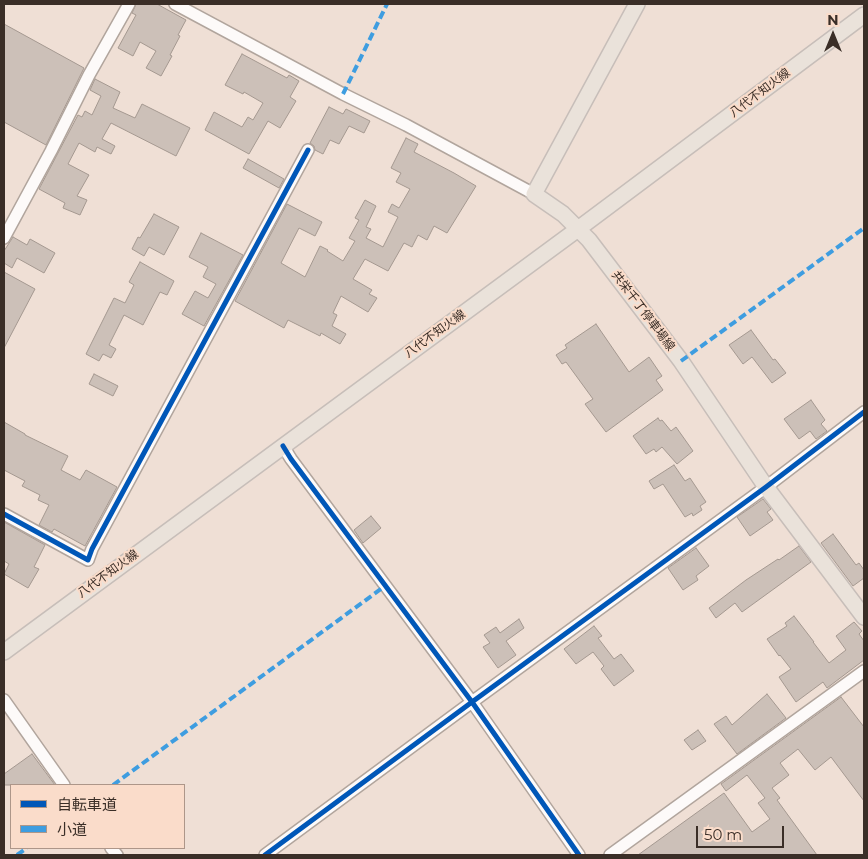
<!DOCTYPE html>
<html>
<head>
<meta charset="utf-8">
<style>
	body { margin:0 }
	#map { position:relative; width:868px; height:859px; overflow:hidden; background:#efdfd5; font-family:Montserrat,"Noto Sans JP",sans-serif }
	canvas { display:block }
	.frame { position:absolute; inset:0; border:5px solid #3a2e27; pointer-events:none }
	.legend { position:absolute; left:10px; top:784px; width:175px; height:65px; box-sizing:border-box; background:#fadcca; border:1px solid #ad9689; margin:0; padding:6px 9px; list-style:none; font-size:15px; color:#3a2e27 }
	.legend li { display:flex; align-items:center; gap:10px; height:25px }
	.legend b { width:25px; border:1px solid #ad9689 }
	.north { position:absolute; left:808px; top:10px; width:50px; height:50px; -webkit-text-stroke:4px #fadcca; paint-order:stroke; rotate:0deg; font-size:14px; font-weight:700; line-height:20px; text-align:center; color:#3a2e27 }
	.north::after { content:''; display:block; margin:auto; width:18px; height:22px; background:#3a2e27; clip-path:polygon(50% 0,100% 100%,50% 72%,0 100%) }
	.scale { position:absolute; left:696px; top:826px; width:88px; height:22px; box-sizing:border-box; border:2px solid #3a2e27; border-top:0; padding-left:6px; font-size:15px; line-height:18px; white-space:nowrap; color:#3a2e27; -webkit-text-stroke:4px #fadcca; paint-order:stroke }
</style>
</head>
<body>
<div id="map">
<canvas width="868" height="859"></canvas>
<div class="frame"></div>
<ul class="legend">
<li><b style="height:6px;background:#0057b8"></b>自転車道</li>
<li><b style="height:6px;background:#3e9de0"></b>小道</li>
</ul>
<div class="north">N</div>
<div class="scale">50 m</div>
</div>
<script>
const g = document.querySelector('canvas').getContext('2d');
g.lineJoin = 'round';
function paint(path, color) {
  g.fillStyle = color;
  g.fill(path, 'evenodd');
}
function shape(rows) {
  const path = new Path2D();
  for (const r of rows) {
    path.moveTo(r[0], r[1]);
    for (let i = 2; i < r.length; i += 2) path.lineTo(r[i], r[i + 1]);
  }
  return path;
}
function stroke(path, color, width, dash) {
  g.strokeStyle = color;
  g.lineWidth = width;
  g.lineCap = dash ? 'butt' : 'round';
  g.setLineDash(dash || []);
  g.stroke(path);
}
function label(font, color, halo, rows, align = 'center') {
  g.font = font + ' Montserrat,"Noto Sans JP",sans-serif';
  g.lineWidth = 4;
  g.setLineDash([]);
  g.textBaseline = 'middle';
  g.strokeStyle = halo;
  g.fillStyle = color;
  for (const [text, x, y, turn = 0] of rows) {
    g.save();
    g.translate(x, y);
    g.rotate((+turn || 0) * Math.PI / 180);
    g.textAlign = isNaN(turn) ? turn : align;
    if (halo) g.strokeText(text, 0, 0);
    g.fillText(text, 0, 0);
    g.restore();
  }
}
const building = shape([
	[136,4,157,4,186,20,178,35,180,36,170,55,172,56,161,76,146,68,156,51,140,42,133,56,118,48,136,15,132,13,136,4],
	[4,24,84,68,46,145,4,122,4,24],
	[242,54,287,78,289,75,299,81,290,97,296,101,280,128,268,121,249,154,205,130,214,112,242,127,248,117,253,120,263,103,244,92,243,94,225,85,242,54],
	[95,79,120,92,113,108,135,118,142,104,190,128,176,156,111,123,102,139,115,146,111,154,97,147,95,152,79,143,68,164,89,175,77,196,87,200,80,215,63,208,65,203,39,189,78,115,82,117,85,111,92,115,101,96,90,90,95,79],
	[329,107,343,114,346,109,370,121,364,133,349,126,339,144,330,140,323,154,315,150,314,146,310,143,329,107],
	[406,138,418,144,414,152,454,173,476,186,447,233,434,226,427,240,418,235,412,247,404,243,388,271,365,259,353,279,372,290,369,294,377,298,368,312,341,296,333,313,337,315,332,326,346,334,340,344,321,333,320,336,288,320,284,328,235,301,287,204,322,222,315,236,299,228,281,263,305,277,320,246,328,250,327,251,343,261,355,241,349,238,359,220,355,218,365,200,376,206,366,227,371,229,366,238,383,247,398,217,388,212,392,204,399,208,410,189,396,182,401,173,391,168,406,138],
	[248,159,284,179,279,188,243,168,248,159],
	[154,214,179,227,164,255,149,247,144,256,132,249,138,237,140,238,154,214],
	[201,233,243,255,204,326,182,314,195,291,208,298,216,284,203,277,208,267,189,257,201,233],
	[13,237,27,245,30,239,55,253,44,273,17,258,12,268,4,263,4,251,13,237],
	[140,262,174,281,167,295,160,292,143,325,124,315,109,345,116,349,111,358,103,354,99,361,86,354,114,298,125,303,134,285,129,282,140,262],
	[4,272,35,289,4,348,4,272],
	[596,324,629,372,649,357,662,376,656,380,663,390,606,432,585,404,593,399,566,362,562,364,556,355,567,348,565,345,596,324],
	[751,330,773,360,775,359,786,373,772,383,752,357,743,364,729,345,751,330],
	[94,374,118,386,113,396,89,384,94,374],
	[811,400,825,420,821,424,827,431,816,439,810,431,799,439,784,419,811,400],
	[658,418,660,421,662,420,671,431,676,427,693,451,677,464,662,447,656,452,654,449,646,454,633,436,658,418],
	[4,422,25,434,25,435,68,456,61,470,80,480,86,470,117,487,85,546,54,529,52,532,39,525,49,505,38,500,40,495,22,486,25,481,4,470,4,422],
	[674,465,685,481,690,478,706,502,700,506,702,510,693,516,692,513,685,517,663,484,654,489,649,481,674,465],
	[763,499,771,509,767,512,773,520,750,536,737,517,763,499],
	[371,516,381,528,363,543,354,530,371,516],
	[4,522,45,545,34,567,39,569,28,588,4,574,9,564,4,561,4,522],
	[833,534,856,565,859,563,864,570,864,578,853,586,821,543,833,534],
	[799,546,811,562,742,612,735,603,716,618,709,608,746,580,778,559,779,560,799,546],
	[696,548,709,566,696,576,698,580,683,590,668,568,696,548],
	[794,616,814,642,813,642,829,663,846,650,836,636,854,622,862,631,859,634,864,641,864,660,827,688,823,682,796,702,779,677,791,669,780,655,779,656,767,639,787,626,785,623,794,616],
	[519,619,524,628,506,641,516,655,498,668,483,647,490,643,484,635,496,627,500,633,519,619],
	[594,626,602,636,598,638,614,659,621,654,634,671,614,686,601,669,604,666,593,652,576,664,564,649,594,626],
	[767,694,786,718,737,754,714,724,726,716,732,725,767,694],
	[841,697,864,727,864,801,831,757,815,770,798,749,780,763,789,775,772,788,780,798,777,800,817,855,638,855,724,793,752,832,770,819,758,803,765,798,747,775,726,791,721,784,841,697],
	[698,730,706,741,692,750,684,740,698,730],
	[32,754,55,785,4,785,4,774,32,754]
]);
paint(building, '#ccc0b8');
stroke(building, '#a49890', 1);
const minor = shape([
	[175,4,343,94,406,125,534,194],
	[4,238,51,151,89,75,129,4],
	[283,446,291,459,472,702,579,855],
	[4,514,88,560,92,549,308,150],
	[4,700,64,785],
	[111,848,117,855],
	[265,855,472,702,766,487,864,412],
	[610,855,864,671]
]);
const major = shape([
	[637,4,534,194,563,214,589,240,681,361,766,487,864,617],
	[4,652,578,229,864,15]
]);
stroke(minor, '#b1a59d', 14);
stroke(major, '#c7beb9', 18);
stroke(minor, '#fdfaf9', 11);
stroke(major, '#eae2da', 15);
stroke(shape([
	[343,94,387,4],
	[681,361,864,228],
	[113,785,385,586],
	[17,855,27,848]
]), '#3e9de0', 4, [8, 4]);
stroke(shape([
	[283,446,291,459,472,702,579,855],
	[4,514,88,560,92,549,308,150],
	[265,855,472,702,766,487,864,412]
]), '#0057b8', 5);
label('12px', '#3a2e27', '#fadcca', [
	["八代不知火線",760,93,-37],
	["共栄千丁停車場線",643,311,53],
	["八代不知火線",435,334,-36],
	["八代不知火線",108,574,-36]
]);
</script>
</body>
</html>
